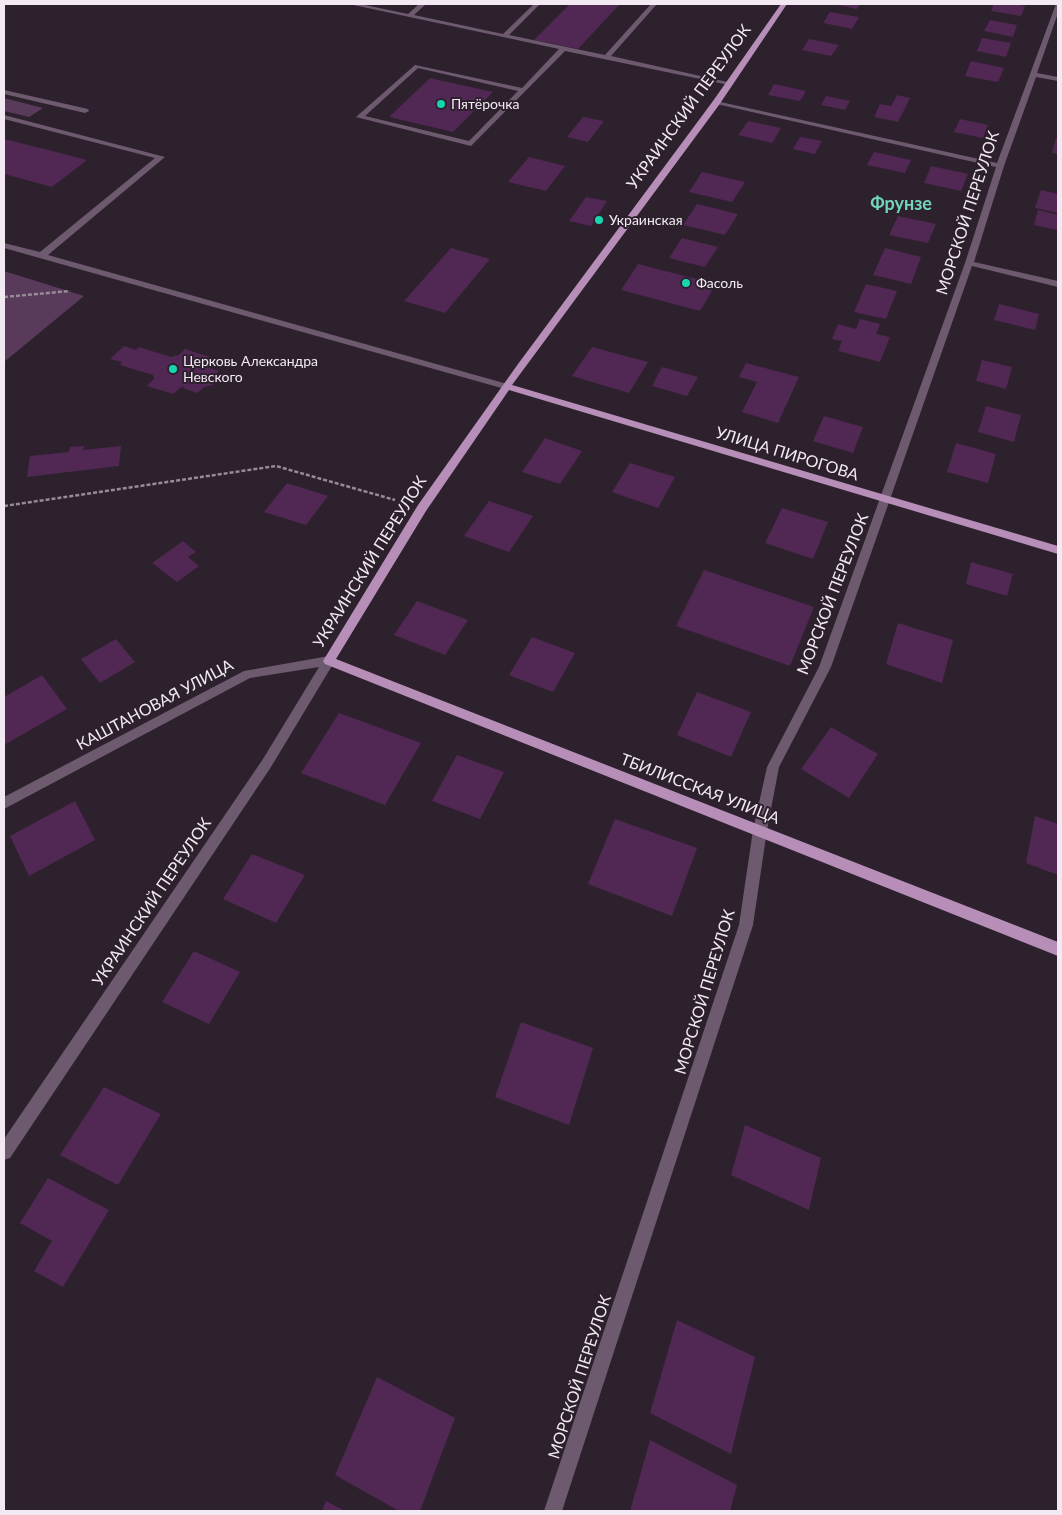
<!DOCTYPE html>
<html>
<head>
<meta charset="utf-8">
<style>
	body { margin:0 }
	#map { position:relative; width:1062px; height:1515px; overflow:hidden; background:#2d212d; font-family:Lato,sans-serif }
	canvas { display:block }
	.frame { position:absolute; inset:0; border:5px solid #f2e9f2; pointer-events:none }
</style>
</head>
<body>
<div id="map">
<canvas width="1062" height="1515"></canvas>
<div class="frame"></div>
</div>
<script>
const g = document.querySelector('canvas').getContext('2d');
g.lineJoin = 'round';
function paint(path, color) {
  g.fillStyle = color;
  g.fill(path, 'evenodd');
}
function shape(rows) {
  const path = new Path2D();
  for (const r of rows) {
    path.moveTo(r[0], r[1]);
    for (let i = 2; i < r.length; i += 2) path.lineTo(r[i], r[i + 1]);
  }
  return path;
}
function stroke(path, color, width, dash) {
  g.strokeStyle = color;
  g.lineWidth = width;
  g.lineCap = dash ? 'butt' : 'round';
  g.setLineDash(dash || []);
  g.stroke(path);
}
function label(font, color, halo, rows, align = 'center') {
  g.font = font + ' Lato,sans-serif';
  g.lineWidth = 4;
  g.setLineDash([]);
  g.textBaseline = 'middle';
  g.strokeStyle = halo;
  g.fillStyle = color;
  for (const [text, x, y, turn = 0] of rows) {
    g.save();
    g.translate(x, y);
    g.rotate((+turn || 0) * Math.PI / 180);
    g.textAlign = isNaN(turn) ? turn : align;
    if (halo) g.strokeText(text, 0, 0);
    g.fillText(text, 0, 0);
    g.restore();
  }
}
paint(shape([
	[4,98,43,108,29,117,4,111],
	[4,271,84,296,4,362]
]), '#5a3a5b');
paint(shape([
	[570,4,620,4,578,49,534,40],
	[833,4,860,4,857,9],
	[994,4,1014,4,1025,6,1021,16,991,11],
	[830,12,859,17,852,29,823,23],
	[990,20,1017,25,1013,37,984,31],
	[982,38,1011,43,1006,57,977,51],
	[809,39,839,45,831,56,802,50],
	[971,61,1004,68,998,82,965,76],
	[430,78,493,92,453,132,389,117],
	[774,84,806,91,800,101,768,95],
	[897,95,910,98,898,122,874,117,880,104,891,106],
	[826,96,850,101,845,110,821,105],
	[583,117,604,121,588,142,567,137],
	[960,119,988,125,983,138,954,132],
	[748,121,781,128,772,143,738,135],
	[800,137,822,141,815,154,793,149],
	[1056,138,1058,139,1058,154,1052,153],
	[4,139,60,153,87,160,52,187,4,174],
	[874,152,911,160,905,173,867,165],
	[529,157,565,166,546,191,508,182],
	[931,166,968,174,961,191,924,183],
	[702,172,745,182,732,202,689,192],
	[1041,190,1058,194,1058,213,1035,208],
	[586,197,607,201,591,226,569,221],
	[697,204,738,214,725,235,683,225],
	[1038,210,1058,215,1058,230,1034,225],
	[898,216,936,224,928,243,889,235],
	[682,238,718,247,705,267,669,258],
	[451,248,490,259,445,313,404,301],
	[885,248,921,257,911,284,873,275],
	[638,264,716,284,700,311,621,290],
	[866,284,897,291,886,319,854,312],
	[999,304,1039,314,1035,330,994,320],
	[860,319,880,324,876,334,890,337,880,362,838,351,842,341,832,339,838,324,856,329],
	[124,346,136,350,139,347,171,357,179,355,185,349,210,357,204,363,206,367,219,371,216,374,218,379,213,385,204,387,197,393,183,388,185,386,180,388,173,394,147,386,154,379,153,375,120,365,122,362,110,359],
	[592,347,648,362,629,393,572,376],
	[982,360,1012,367,1006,389,976,381],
	[746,363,799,377,778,423,742,412,757,382,739,377],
	[662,367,698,377,687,396,652,386],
	[986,406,1021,415,1014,442,978,432],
	[824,416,863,427,853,453,813,441],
	[545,438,582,451,560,484,522,472],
	[956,443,996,454,988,483,947,472],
	[84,446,83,450,121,446,119,466,27,477,30,456,69,452,70,447],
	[630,463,675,477,658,508,612,492],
	[287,483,328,496,306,525,264,512],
	[489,501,533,516,509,552,464,536],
	[782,508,828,522,813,559,765,543],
	[183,541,196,552,188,557,199,566,177,582,152,563],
	[971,562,1013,574,1007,596,966,584],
	[704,570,814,607,790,666,676,626],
	[417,601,468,620,445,655,394,635],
	[898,623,953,640,942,683,886,664],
	[532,637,575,653,553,692,509,675],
	[116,639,135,662,100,683,81,659],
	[42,675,67,709,4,745,4,697],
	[697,692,751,712,731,757,677,735],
	[339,713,421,743,385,805,301,773],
	[831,727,878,754,849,798,801,769],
	[457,755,504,772,480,819,432,801],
	[75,801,95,840,29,876,10,836],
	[1035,816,1058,824,1058,875,1026,863],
	[615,819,697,848,672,916,588,884],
	[252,854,305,875,276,923,223,899],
	[194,951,240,972,209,1024,162,1002],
	[521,1022,593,1048,569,1125,495,1097],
	[104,1087,161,1114,118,1185,60,1155],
	[745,1125,821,1158,809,1210,731,1175],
	[48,1178,109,1210,63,1287,34,1271,52,1241,20,1223],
	[677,1320,755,1357,731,1454,650,1413],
	[377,1377,455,1418,420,1511,399,1511,335,1475],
	[650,1440,737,1485,730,1511,630,1511],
	[326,1501,345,1511,322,1511]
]), '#502853');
stroke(shape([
	[4,297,70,291],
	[4,506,276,466,395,500]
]), '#968c96', 2.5, [4, 2]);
paint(shape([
	[349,4,360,4,408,14,419,4,426,4,414,15,503,34,534,4,540,4,509,35,605,55,651,4,657,4,611,56,732,83,729,85,565,51,471,146,356,117,415,65,522,88,559,49,349,4],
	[418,68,518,91,469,141,365,116,418,68],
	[1056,4,1058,4,1058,13,1037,73,1058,77,1058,81,1036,77,1004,166,974,262,1058,281,1058,287,972,266,831,667,779,767,767,830,753,925,562,1511,544,1511,739,925,753,830,767,767,819,667,965,263,996,167,712,103,716,101,997,163,1056,4],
	[4,90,88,109,89,111,85,113,4,94,4,90],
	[4,115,165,157,48,255,511,385,513,387,508,390,505,389,4,248,4,243,40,252,155,158,4,119,4,115],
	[329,656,333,658,335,661,333,664,271,767,10,1158,4,1160,4,1139,263,759,319,667,250,678,4,809,4,797,244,671,329,656]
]), '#6e5a6f');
paint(shape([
	[781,4,787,4,719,105,512,385,1058,546,1058,554,509,390,426,511,336,659,1058,942,1058,956,325,664,323,661,418,505,518,364,713,101,781,4]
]), '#b68eb8');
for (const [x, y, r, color] of [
	[441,104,5,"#18d5b2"],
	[599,220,5,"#18d5b2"],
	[686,283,5,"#18d5b2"],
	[173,369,5,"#18d5b2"]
]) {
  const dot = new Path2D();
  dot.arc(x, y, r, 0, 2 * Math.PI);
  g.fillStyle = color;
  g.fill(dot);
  stroke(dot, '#2d212d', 2);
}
label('14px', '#f2e9f2', '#2d212d', [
	["Пятёрочка",451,104],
	["Украинская",609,220],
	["Фасоль",696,283],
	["Церковь Александра",183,361],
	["Невского",183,377]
], 'left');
label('16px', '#f2e9f2', '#2d212d', [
	["УКРАИНСКИЙ ПЕРЕУЛОК",689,107,-54],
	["МОРСКОЙ ПЕРЕУЛОК",968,213,-72],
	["УЛИЦА ПИРОГОВА",787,454,17],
	["УКРАИНСКИЙ ПЕРЕУЛОК",370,562,-58],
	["МОРСКОЙ ПЕРЕУЛОК",833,594,-69],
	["КАШТАНОВАЯ УЛИЦА",155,705,-28],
	["ТБИЛИССКАЯ УЛИЦА",700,789,21],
	["УКРАИНСКИЙ ПЕРЕУЛОК",152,902,-56],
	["МОРСКОЙ ПЕРЕУЛОК",705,992,-73],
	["МОРСКОЙ ПЕРЕУЛОК",580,1377,-72]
]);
label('bold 18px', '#72d4bb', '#2d212d', [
	["Фрунзе",901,204]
]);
</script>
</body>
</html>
